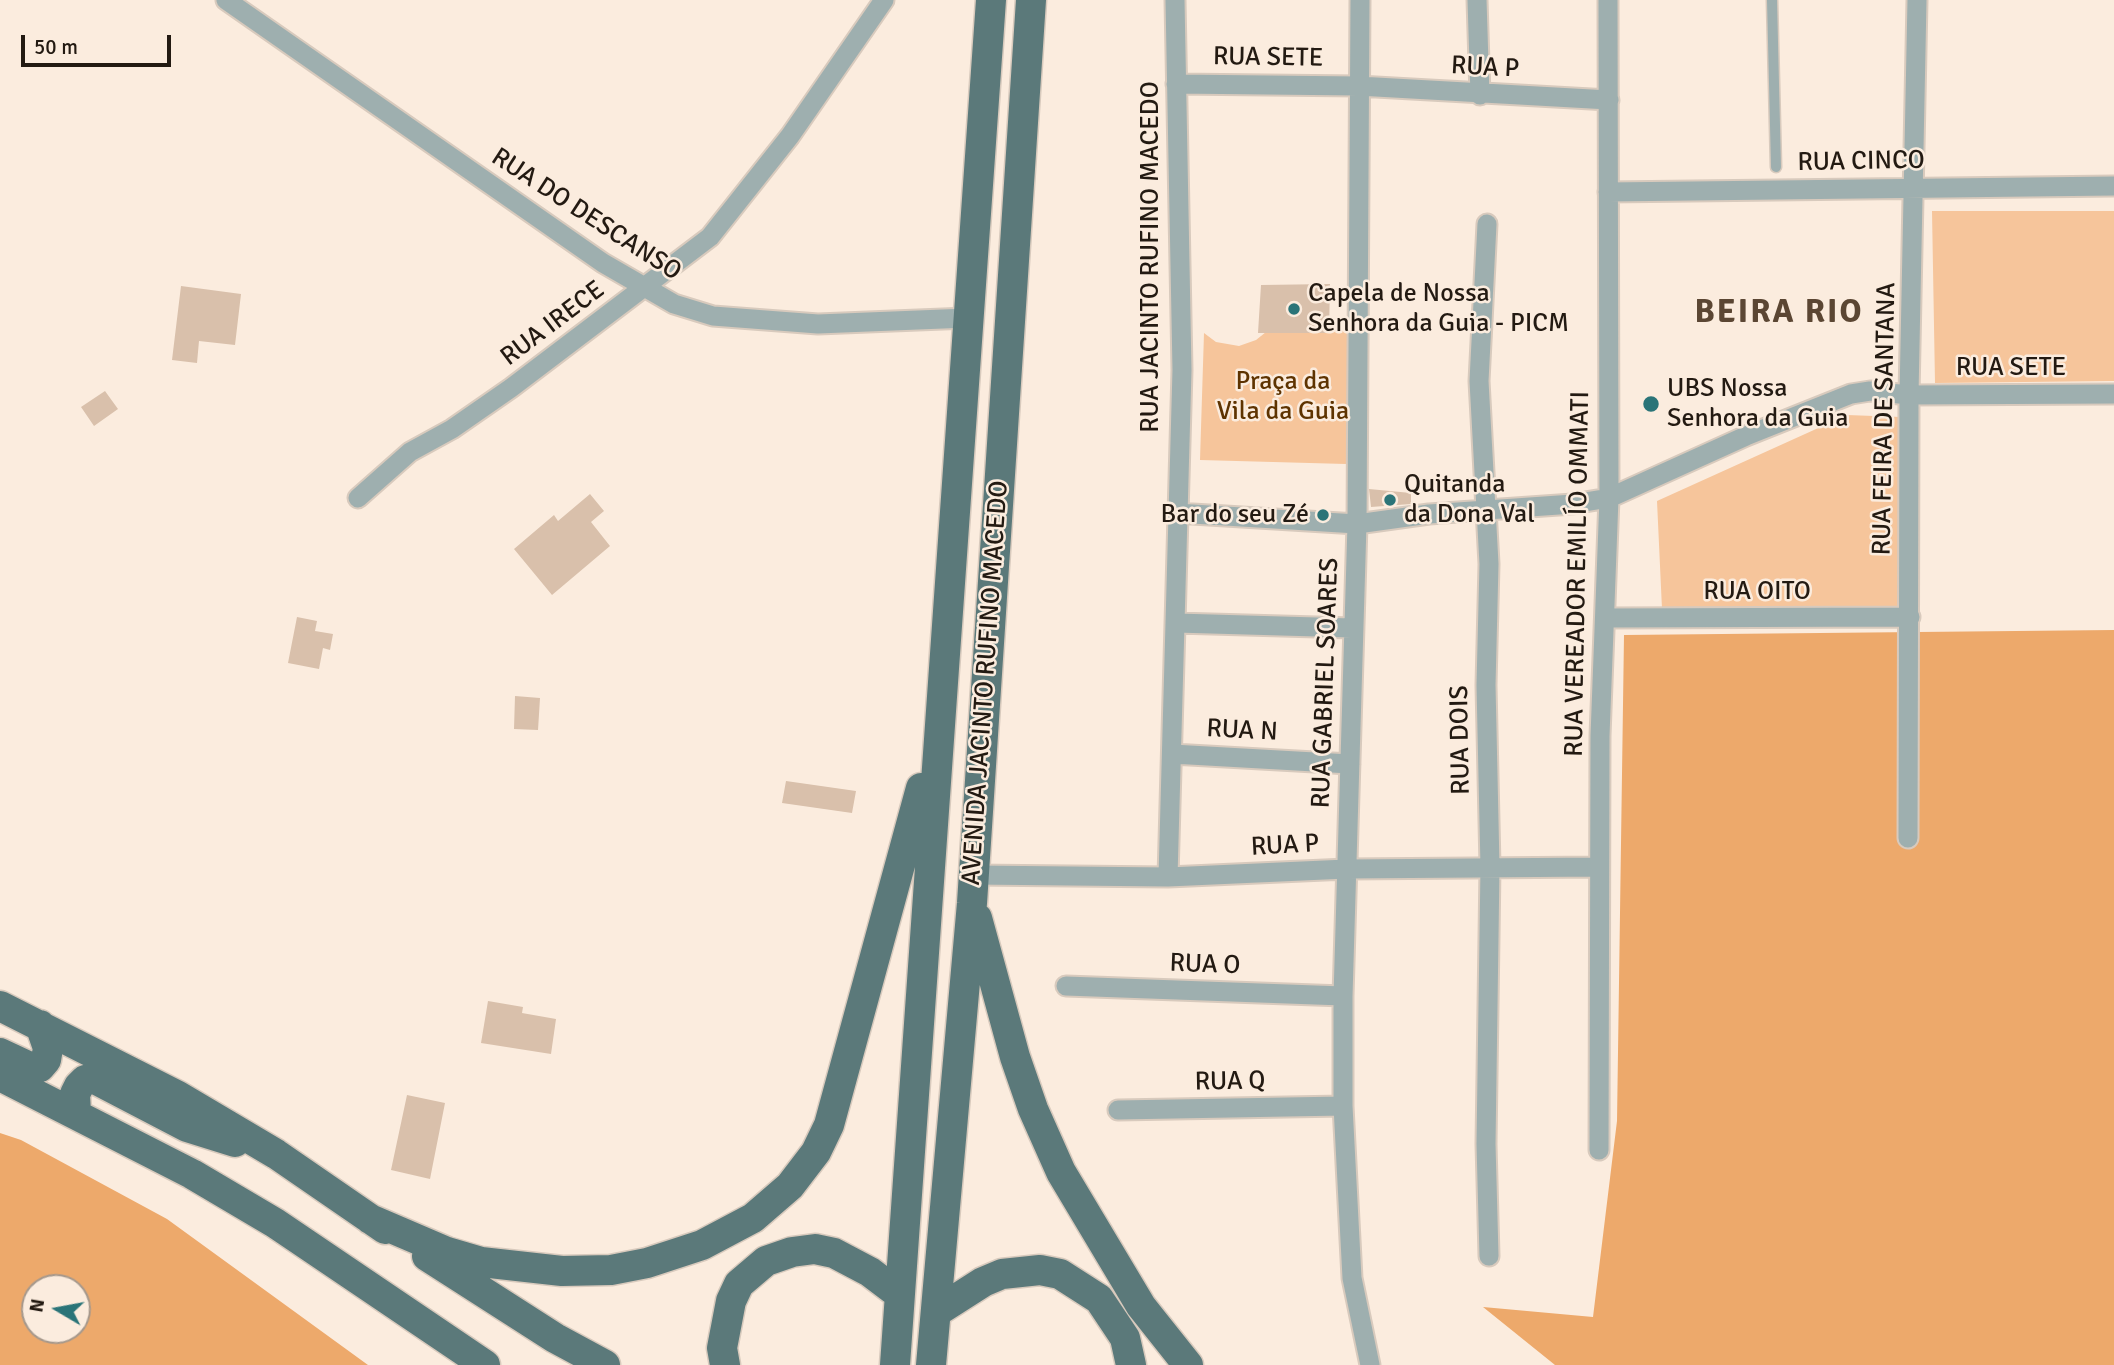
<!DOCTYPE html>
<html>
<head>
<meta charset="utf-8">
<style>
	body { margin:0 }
	#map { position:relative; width:2114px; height:1365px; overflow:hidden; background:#fbecde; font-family:Signika,sans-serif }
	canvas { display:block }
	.north { position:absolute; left:21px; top:1274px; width:70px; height:70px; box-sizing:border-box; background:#fbecde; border:2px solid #a5988c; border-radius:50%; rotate:280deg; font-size:19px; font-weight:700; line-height:28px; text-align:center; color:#231a12 }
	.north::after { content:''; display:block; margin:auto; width:24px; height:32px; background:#2a7478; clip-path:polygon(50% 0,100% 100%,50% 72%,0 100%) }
	.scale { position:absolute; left:21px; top:35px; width:150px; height:32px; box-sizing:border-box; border:4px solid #231a12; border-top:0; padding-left:9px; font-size:21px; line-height:24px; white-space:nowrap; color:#231a12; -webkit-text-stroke:5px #fbecde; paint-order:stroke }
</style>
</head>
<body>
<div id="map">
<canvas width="2114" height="1365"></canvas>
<div class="north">N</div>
<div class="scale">50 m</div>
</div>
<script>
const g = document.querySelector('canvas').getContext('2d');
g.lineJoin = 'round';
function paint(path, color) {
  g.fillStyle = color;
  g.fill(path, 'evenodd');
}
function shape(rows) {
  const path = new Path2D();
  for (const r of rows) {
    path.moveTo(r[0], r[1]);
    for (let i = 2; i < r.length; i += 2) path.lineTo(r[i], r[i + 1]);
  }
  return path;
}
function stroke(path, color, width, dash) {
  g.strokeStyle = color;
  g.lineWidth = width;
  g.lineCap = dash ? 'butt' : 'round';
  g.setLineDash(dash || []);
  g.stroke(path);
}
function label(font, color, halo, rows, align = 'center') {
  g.font = font + ' Signika,sans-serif';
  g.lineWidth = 5;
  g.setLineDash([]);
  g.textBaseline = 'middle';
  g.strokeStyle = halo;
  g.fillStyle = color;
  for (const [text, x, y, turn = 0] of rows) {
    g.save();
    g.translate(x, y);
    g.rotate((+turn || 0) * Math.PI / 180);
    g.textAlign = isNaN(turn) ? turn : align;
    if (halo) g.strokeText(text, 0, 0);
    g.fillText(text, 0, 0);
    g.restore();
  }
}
paint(shape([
	[1932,211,2114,211,2114,381,1935,383],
	[1271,328,1350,331,1346,464,1200,460,1204,333,1216,342,1239,346,1256,340],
	[1847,415,1901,417,1898,607,1662,609,1657,501]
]), '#f6c59b');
paint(shape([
	[2114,630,2114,1365,1555,1365,1483,1307,1593,1317,1617,1121,1624,635],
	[0,1133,21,1140,167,1219,368,1365,0,1365],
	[77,1288,77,1330,35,1330,35,1288]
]), '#eda96b');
paint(shape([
	[1330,284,1329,333,1258,333,1261,285],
	[181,286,241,294,235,345,199,341,197,363,172,360],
	[105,391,118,409,94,426,81,407],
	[1369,489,1411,493,1411,504,1371,507],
	[590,494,604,511,591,522,610,546,552,595,514,549,554,515,558,521],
	[297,617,317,621,315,631,333,634,330,650,323,648,319,669,288,663],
	[515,696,540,698,538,730,514,729],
	[786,781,856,791,852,813,782,803],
	[488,1001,523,1007,522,1013,556,1019,551,1054,481,1043],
	[407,1095,445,1103,430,1179,391,1170]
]), '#d9c0ab');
const lane = shape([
	[1772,0,1776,167]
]);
const street = shape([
	[226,0,603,263,674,304,713,316,818,324,968,318],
	[1360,0,1357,524,1343,996,1343,1106,1352,1278,1370,1365],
	[1477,0,1480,95],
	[1176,84,1358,86,1609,100],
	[1608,192,2114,186],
	[1487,224,1479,381,1489,564,1486,685,1490,867,1486,1144,1489,1256],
	[358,498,410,452,452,429,511,388,710,237,790,136,884,0],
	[1176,513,1357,524,1429,514,1573,504,1609,498,1746,436,1851,394,1870,391,1909,395,2114,394],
	[1605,618,1910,617],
	[1176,623,1352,628],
	[1172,754,1350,764],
	[1908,838,1909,395,1917,0],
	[974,875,1168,877,1347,869,1599,867],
	[1168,877,1182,370,1175,0],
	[1066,986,1343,996],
	[1118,1110,1343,1106],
	[1599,1150,1600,736,1609,498,1608,0]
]);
const primary = shape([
	[977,918,1015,1057,1033,1109,1061,1172,1141,1306,1188,1365],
	[0,1006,178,1096,276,1154,385,1229],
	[0,1053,30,1067,40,1067,46,1060,48,1048,40,1025],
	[0,1076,192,1174,275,1223,485,1365],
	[76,1113,75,1094,79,1086,85,1080,93,1078,187,1127,235,1142],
	[370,1219,447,1252,481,1262,562,1271,611,1270,647,1263,702,1245,753,1218,790,1186,816,1152,829,1125,921,788],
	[427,1256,555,1338,605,1365],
	[936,1312,983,1282,1002,1274,1040,1270,1060,1274,1099,1299,1125,1338,1131,1365],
	[725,1365,722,1348,731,1301,739,1284,766,1261,792,1252,815,1249,834,1253,870,1272,899,1294],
	[895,1365,991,0],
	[931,1365,972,903,1031,0]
]);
stroke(lane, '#d8cabd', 13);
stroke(street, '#d8cabd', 23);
stroke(primary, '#d8cabd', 33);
stroke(lane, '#9eafaf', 10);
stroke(street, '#9eafaf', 19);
stroke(primary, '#5b797a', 30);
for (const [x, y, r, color] of [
	[1294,309,7,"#2a7478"],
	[1651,404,9,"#2a7478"],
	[1390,500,7,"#2a7478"],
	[1323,515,7,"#2a7478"]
]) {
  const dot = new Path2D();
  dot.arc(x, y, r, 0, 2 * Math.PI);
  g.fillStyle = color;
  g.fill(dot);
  stroke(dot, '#fbecde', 2.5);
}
label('26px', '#231a12', '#fbecde', [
	["RUA SETE",1268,58,1],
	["RUA P",1485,68,3],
	["RUA CINCO",1861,162,-1],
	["RUA DO DESCANSO",586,215,33],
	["RUA JACINTO RUFINO MACEDO",1151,257,-90],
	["RUA IRECE",553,324,-37],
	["RUA SETE",2011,368],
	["RUA FEIRA DE SANTANA",1885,419,-89],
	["RUA VEREADOR EMILÍO OMMATI",1578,574,-89],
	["RUA OITO",1757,592],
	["AVENIDA JACINTO RUFINO MACEDO",986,683,-86],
	["RUA GABRIEL SOARES",1326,683,-88],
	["RUA N",1242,731,3],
	["RUA DOIS",1461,740,-91],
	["RUA P",1285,846,-3],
	["RUA O",1205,965,2],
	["RUA Q",1230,1082,-1]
]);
label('26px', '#231a12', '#fbecde', [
	["Capela de Nossa",1308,294],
	["Senhora da Guia - PICM",1308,324],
	["UBS Nossa",1667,389],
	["Senhora da Guia",1667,419],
	["Quitanda",1404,485],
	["da Dona Val",1404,515],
	["Bar do seu Zé",1309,515,"right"]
], 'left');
label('26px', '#5e3300', '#fbecde', [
	["Praça da",1283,382],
	["Vila da Guia",1283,412]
]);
g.letterSpacing = '2px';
label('bold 33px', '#5b4633', '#fbecde', [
	["BEIRA RIO",1779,313]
]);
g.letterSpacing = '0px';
</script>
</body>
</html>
